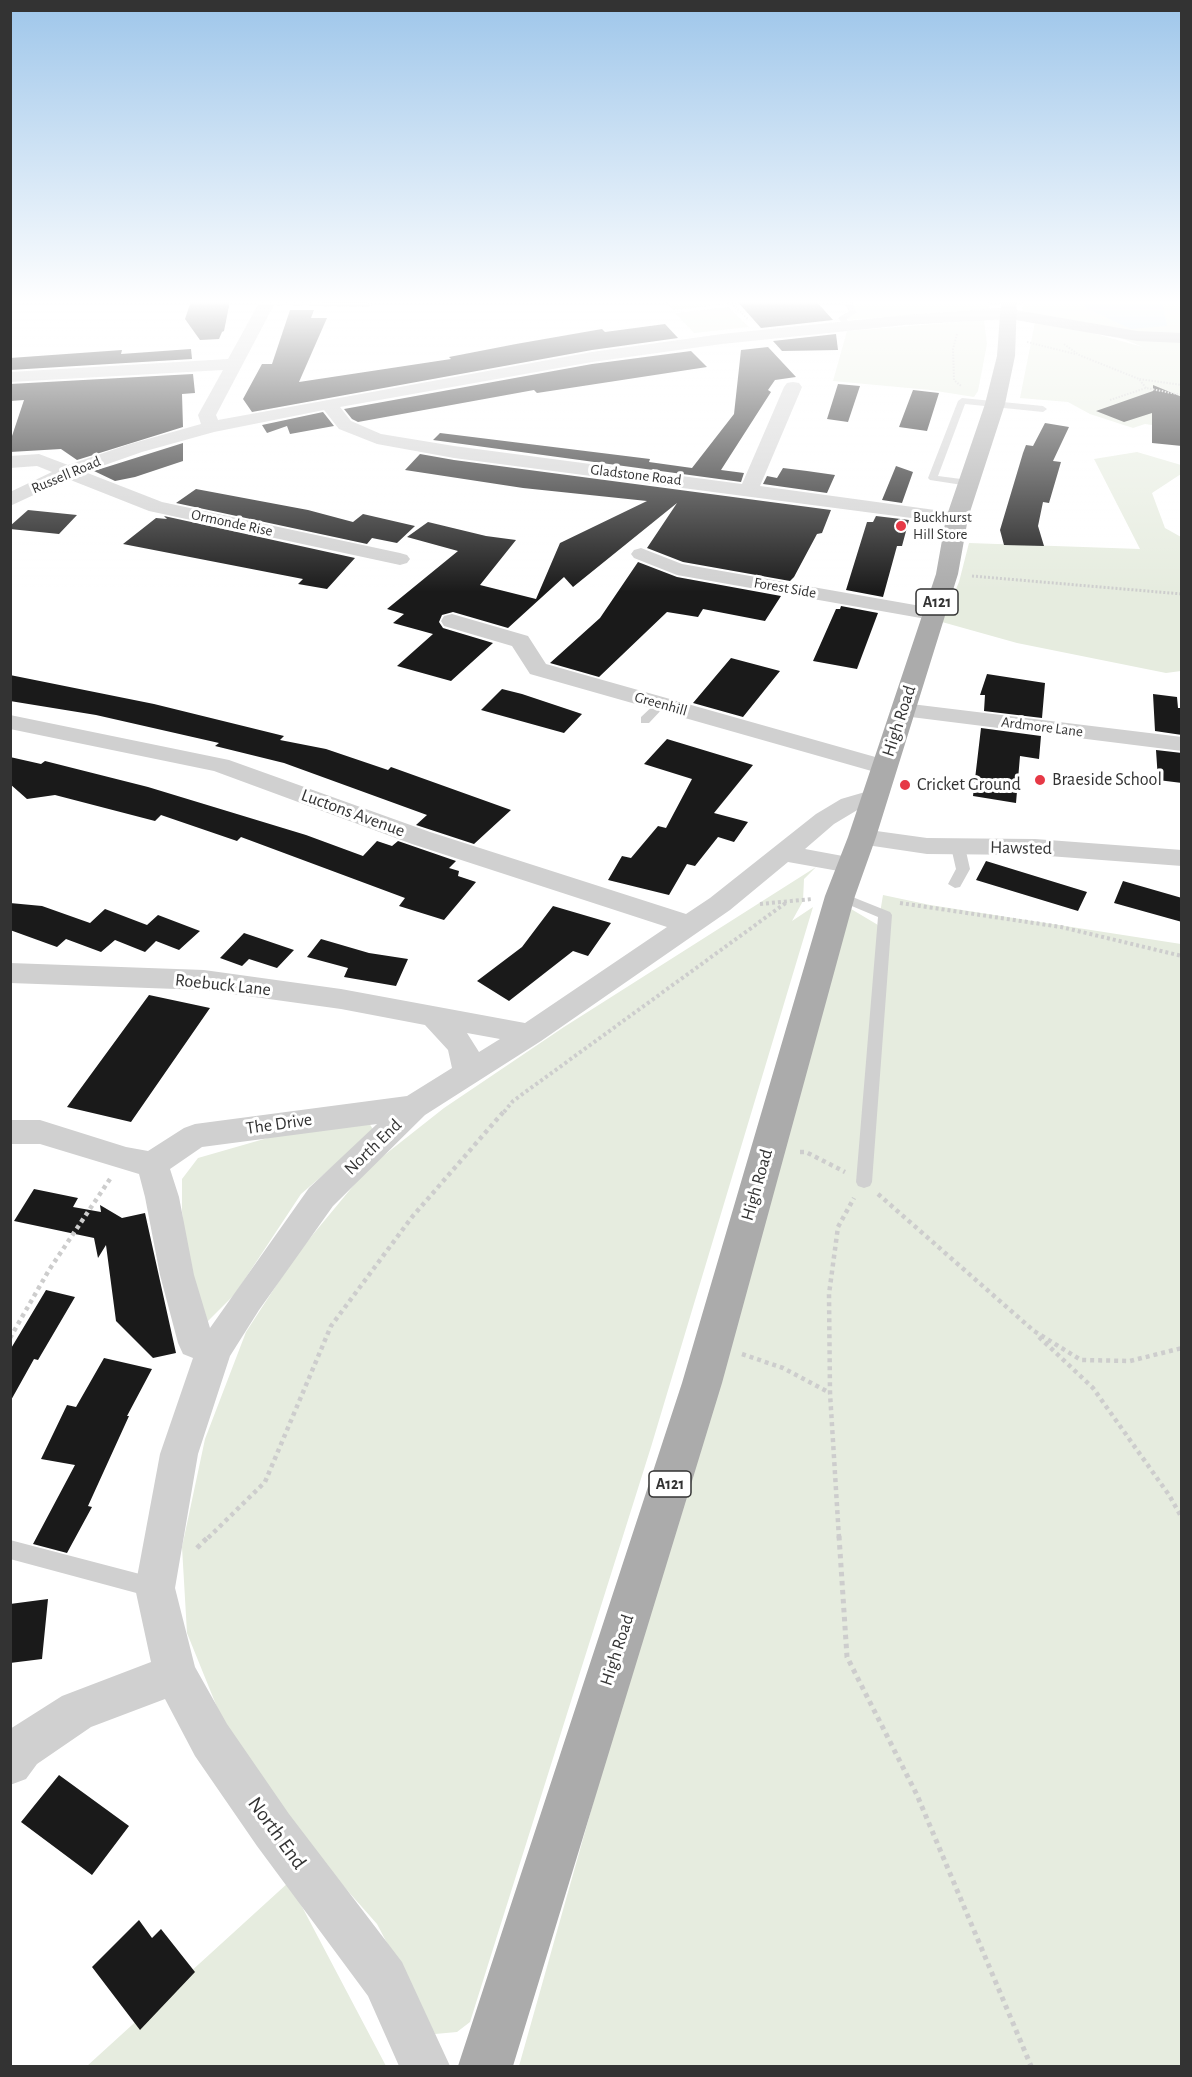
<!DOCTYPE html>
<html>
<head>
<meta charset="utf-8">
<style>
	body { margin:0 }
	#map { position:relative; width:1192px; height:2077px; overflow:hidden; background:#fff; font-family:"Alegreya Sans",sans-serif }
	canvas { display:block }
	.frame { position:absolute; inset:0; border:12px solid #333; pointer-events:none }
</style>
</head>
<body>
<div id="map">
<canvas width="1192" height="2077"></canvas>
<div class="frame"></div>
</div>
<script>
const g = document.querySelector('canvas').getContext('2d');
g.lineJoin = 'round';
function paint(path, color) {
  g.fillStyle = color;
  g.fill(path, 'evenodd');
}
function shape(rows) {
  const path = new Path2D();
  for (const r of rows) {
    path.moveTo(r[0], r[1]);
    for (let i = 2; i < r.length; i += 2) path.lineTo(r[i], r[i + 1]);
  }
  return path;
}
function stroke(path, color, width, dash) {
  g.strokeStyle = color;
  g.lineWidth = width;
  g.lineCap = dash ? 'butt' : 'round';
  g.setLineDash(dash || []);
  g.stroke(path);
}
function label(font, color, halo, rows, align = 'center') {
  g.font = font + ' "Alegreya Sans",sans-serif';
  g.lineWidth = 6;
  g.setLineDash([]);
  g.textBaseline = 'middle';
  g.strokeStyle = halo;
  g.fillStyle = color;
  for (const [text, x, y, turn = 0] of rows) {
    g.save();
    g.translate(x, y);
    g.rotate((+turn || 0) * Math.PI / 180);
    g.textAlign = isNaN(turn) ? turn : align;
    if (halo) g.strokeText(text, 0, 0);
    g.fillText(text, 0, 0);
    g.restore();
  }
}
paint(shape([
	[665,301,724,301,727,304,673,310],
	[853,301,988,301,990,309,848,320],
	[1022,301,1181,301,1181,429,1145,424,1133,428,1090,414,1068,402,1020,398,1035,322,1081,330,1143,347,1096,328,1023,315],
	[728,307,749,327,694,333,675,313],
	[984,320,987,344,978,391,974,397,930,390,833,381,847,331],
	[1137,452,1181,465,1181,474,1152,493,1165,528,1181,537,1181,671,1166,673,1017,643,942,622,959,582,969,543,1140,549,1094,459],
	[816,867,804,879,803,901,792,921,813,907,651,1447,470,2022,457,2032,435,2034,377,1924,301,1838,223,1722,187,1633,182,1547,205,1439,246,1332,296,1255,368,1168,444,1108,564,1027],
	[883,895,930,905,1181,944,1181,2066,519,2066,846,906,878,925],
	[369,1123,374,1131,301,1194,235,1294,207,1322,191,1306,182,1211,182,1179,198,1158,271,1137],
	[289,1882,386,2066,87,2066]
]), '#e6ecdf');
paint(shape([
	[1083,301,1160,301,1163,306,1167,326,1131,329,1086,308]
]), '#cfe2ee');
paint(shape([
	[191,301,230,301,224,331,222,332,219,339,200,340,185,319],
	[737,301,816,301,833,320,761,328],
	[290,310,314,310,311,318,327,318,299,382,451,359,449,357,516,344,602,329,605,332,665,324,678,338,592,350,252,412,243,399,262,364,272,364],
	[836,334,838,350,782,351,773,341],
	[768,347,796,377,775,380,768,390,771,392,721,470,744,473,741,482,433,440,440,433,650,459,649,462,692,468,734,414,741,350],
	[191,349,192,359,10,370,10,358,122,350,121,354],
	[691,351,707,367,537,393,534,390,358,422,352,419,344,409,592,364],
	[193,374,195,393,182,394,183,427,77,460,61,449,10,452,10,442,24,400,10,401,10,384],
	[838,384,860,386,848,422,827,419],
	[1153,385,1182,397,1182,446,1152,443,1152,413,1124,422,1096,411,1153,391],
	[913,390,939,393,927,431,899,427],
	[323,412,334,426,290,434,287,426,267,433,262,425],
	[1045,423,1069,427,1053,461,1061,462,1049,503,1043,502,1038,526,1044,546,1004,545,1000,530,1023,453,1026,445,1033,446],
	[183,443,183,461,135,477,115,481,94,471],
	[420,454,454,460,831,510,822,533,817,534,794,577,790,581,683,562,647,548,677,503,573,587,564,577,508,628,453,612,442,615,439,622,443,628,493,643,451,681,397,666,433,634,393,623,404,614,387,609,458,551,407,537,428,522,486,536,516,540,480,585,536,599,560,543,647,501,523,488,405,470],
	[896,466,913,472,902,503,882,500],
	[783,468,807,471,835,475,827,493,763,484,767,476,777,478],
	[196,489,308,510,353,522,363,514,415,526,397,543,372,538,367,544,176,503],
	[28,510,77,515,59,534,10,529,10,526],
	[164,516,355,558,327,589,298,584,303,579,123,544,156,518,167,519],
	[876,516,909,520,902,546,897,546,883,597,846,590,867,522,873,522],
	[638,562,677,577,781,596,765,621,703,609,698,617,667,612,599,677,550,663,600,618],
	[841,606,878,613,857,669,813,661,836,609,840,609],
	[731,658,780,671,743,717,693,703],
	[987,674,1045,683,1042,718,984,711,985,695,980,695],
	[10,675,154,704,284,736,280,740,326,749,388,770,391,767,511,810,474,844,416,825,427,815,284,763,215,746,219,743,96,715,10,701],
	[502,689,522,694,582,714,564,733,481,710],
	[1153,694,1177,697,1178,708,1182,708,1182,735,1155,731],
	[981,728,1041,736,1039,759,1020,756,1016,803,973,796],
	[667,739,753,765,714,813,748,822,734,842,718,837,695,866,687,864,669,895,608,880,622,856,631,858,658,826,666,828,692,779,644,764],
	[1156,750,1182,753,1182,783,1158,780],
	[10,757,41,764,45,761,148,787,306,835,363,856,377,841,392,846,398,841,456,861,449,868,459,871,458,876,476,882,444,920,399,906,405,898,241,837,237,841,161,815,155,821,55,795,27,799,10,784],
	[986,861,1087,892,1078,911,976,880],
	[1123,881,1182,898,1182,922,1114,903],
	[10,903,42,906,90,923,105,909,147,925,158,915,200,931,179,950,156,941,145,952,115,940,101,952,66,939,57,947,10,930],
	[553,906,611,923,588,956,573,951,509,1001,477,981,522,947],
	[244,933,294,950,277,968,249,959,242,966,220,958],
	[321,939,369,953,408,959,396,986,344,977,348,968,307,957],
	[149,995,210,1008,131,1122,67,1107],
	[34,1189,78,1198,73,1207,101,1212,100,1205,122,1218,145,1213,176,1353,153,1358,116,1321,106,1245,98,1258,94,1238,14,1221],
	[46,1290,75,1297,38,1360,34,1359,10,1402,10,1350],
	[104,1358,152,1369,127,1416,129,1416,88,1506,92,1507,67,1553,33,1544,75,1465,41,1459,67,1405,76,1407],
	[48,1599,42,1659,10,1663,10,1604],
	[59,1775,129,1826,92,1875,21,1822],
	[139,1920,152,1938,161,1929,195,1972,140,2030,92,1967]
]), '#1a1a1a');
stroke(shape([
	[729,301,748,319],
	[957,334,953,349,954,380,961,386],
	[1027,342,1075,354],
	[1064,344,1079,355,1139,379],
	[1146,388,1139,379,1182,385],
	[1110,400,1146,388,1182,395]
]), '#cdcdcd', 2, [1.5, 1.5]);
stroke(shape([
	[972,576,1182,594]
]), '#cdcdcd', 3, [2, 2]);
stroke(shape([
	[900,903,1061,927,1182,956],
	[760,904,812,899],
	[504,1112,513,1101,787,902]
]), '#cdcdcd', 4, [3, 3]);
stroke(shape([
	[800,1152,806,1152,845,1172],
	[878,1194,1034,1331,1081,1360,1130,1361,1182,1348],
	[1039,1337,1093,1388,1169,1495,1182,1518],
	[10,1338,49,1270,110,1179],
	[742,1354,783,1368,830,1393],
	[208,1538,265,1482,331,1326,412,1217,505,1110],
	[839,1538,830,1393,829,1294,838,1227,854,1198]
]), '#cdcdcd', 4.5, [4, 4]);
stroke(shape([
	[839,1536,847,1657,917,1795,1031,2066],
	[197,1548,209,1536]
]), '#cdcdcd', 5, [4.5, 4.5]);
paint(shape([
	[265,301,368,303,372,305,368,307,267,305,263,303,265,301],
	[842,301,850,301,857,312,847,319,851,327,845,327,838,318,849,311,842,301],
	[962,398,1043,406,1047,409,1043,412,965,404,938,476,969,480,974,483,969,486,930,480,928,478,958,401,962,398],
	[661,700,665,702,665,706,649,723,641,723,641,717,657,702,661,700],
	[958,843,965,847,970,869,960,887,955,888,948,884,956,869,951,847,958,843],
	[840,892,890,912,892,915,872,1182,870,1186,864,1188,858,1186,856,1182,878,917,835,899,833,896,840,892],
	[10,1540,155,1578,162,1581,165,1588,162,1595,155,1598,10,1559,10,1540]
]), '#d0d0d0');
paint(shape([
	[260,301,276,301,216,415,218,420,592,352,722,334,905,315,999,308,1016,311,1018,314,1010,319,905,325,722,344,592,362,340,407,351,421,381,434,454,446,742,484,784,387,787,383,793,382,799,383,802,387,760,486,964,514,967,518,964,522,957,524,454,458,377,444,339,429,324,410,214,432,142,452,85,472,162,502,400,553,407,555,410,559,407,563,400,565,149,511,68,479,10,506,10,492,52,472,37,466,10,468,10,456,39,454,68,465,130,444,201,424,198,415,223,370,10,382,10,372,228,359,260,301],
	[641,548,682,564,932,608,940,609,943,614,940,619,932,620,677,575,634,558,631,554,634,550,641,548],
	[452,614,528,636,546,664,893,762,896,767,893,772,884,774,875,772,530,674,512,646,444,626,441,621,444,616,452,614],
	[903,703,1182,737,1182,751,895,715,891,710,895,705,903,703],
	[10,715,229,760,430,832,686,914,710,898,816,814,841,799,865,792,881,797,885,802,881,807,859,809,834,824,805,849,859,859,863,865,859,871,850,873,788,862,730,910,541,1041,425,1115,333,1206,259,1310,230,1356,198,1454,175,1588,195,1667,227,1724,289,1814,402,1962,450,2066,399,2066,368,1996,257,1846,195,1756,165,1699,91,1727,37,1764,26,1779,10,1785,10,1729,62,1696,151,1662,135,1588,160,1454,193,1358,183,1354,178,1343,160,1275,145,1197,139,1174,40,1144,10,1144,10,1120,40,1120,126,1147,148,1151,184,1128,195,1124,407,1096,452,1068,448,1050,425,1025,341,1009,204,990,10,983,10,963,204,970,341,989,525,1023,667,927,412,844,214,771,10,729,10,715],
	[467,1033,500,1039,479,1052,467,1033],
	[377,1124,309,1188,210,1328,194,1275,179,1197,170,1169,202,1147,377,1124],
	[862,829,927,838,1035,839,1182,850,1182,866,1035,855,927,854,853,843,849,837,853,831,862,829]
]), '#d0d0d0');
paint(shape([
	[1010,309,1137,331,1182,333,1182,343,1137,341,1004,318,1001,314,1004,310,1010,309]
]), '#bdbdbd');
paint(shape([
	[1001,301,1017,301,1015,356,1005,404,968,518,958,574,876,837,855,896,722,1383,513,2066,458,2066,682,1383,825,896,848,837,936,574,946,518,985,404,997,356,1001,301]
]), '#ababab');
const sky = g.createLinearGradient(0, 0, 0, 592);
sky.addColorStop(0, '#9ec6ea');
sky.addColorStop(0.51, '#fff');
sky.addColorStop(1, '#ffffff00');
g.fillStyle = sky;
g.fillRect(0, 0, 1192, 592);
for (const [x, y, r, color] of [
	[901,526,6,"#e63946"],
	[1040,780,6,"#e63946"],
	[905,785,6,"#e63946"]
]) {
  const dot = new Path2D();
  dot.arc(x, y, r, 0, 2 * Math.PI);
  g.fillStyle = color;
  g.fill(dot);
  stroke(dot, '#fff', 2);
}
label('15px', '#333', '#fff', [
	["Russell Road",66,475,-23],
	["Gladstone Road",636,475,7],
	["Ormonde Rise",232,523,12],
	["Forest Side",785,588,10],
	["Greenhill",661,704,16],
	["Ardmore Lane",1042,727,7]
]);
label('15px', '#333', '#fff', [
	["Buckhurst",913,517],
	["Hill Store",913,534]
], 'left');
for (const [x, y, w] of [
	[937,602,42],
	[670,1484,42]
]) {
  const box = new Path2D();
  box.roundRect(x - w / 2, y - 13, w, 26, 4.5);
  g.fillStyle = '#fff';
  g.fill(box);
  stroke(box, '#333', 1.5);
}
label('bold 16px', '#333', null, [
	["A121",937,602],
	["A121",670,1484]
]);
label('18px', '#333', '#fff', [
	["High Road",899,721,-72],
	["Luctons Avenue",353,813,20],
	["Hawsted",1021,848,1],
	["Roebuck Lane",223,985,6],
	["The Drive",279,1124,-8],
	["North End",373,1147,-44],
	["High Road",757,1185,-74],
	["High Road",617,1650,-72]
]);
label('18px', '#333', '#fff', [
	["Braeside School",1052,780],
	["Cricket Ground",917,785]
], 'left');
label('21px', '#333', '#fff', [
	["North End",277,1833,54]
]);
</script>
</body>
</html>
